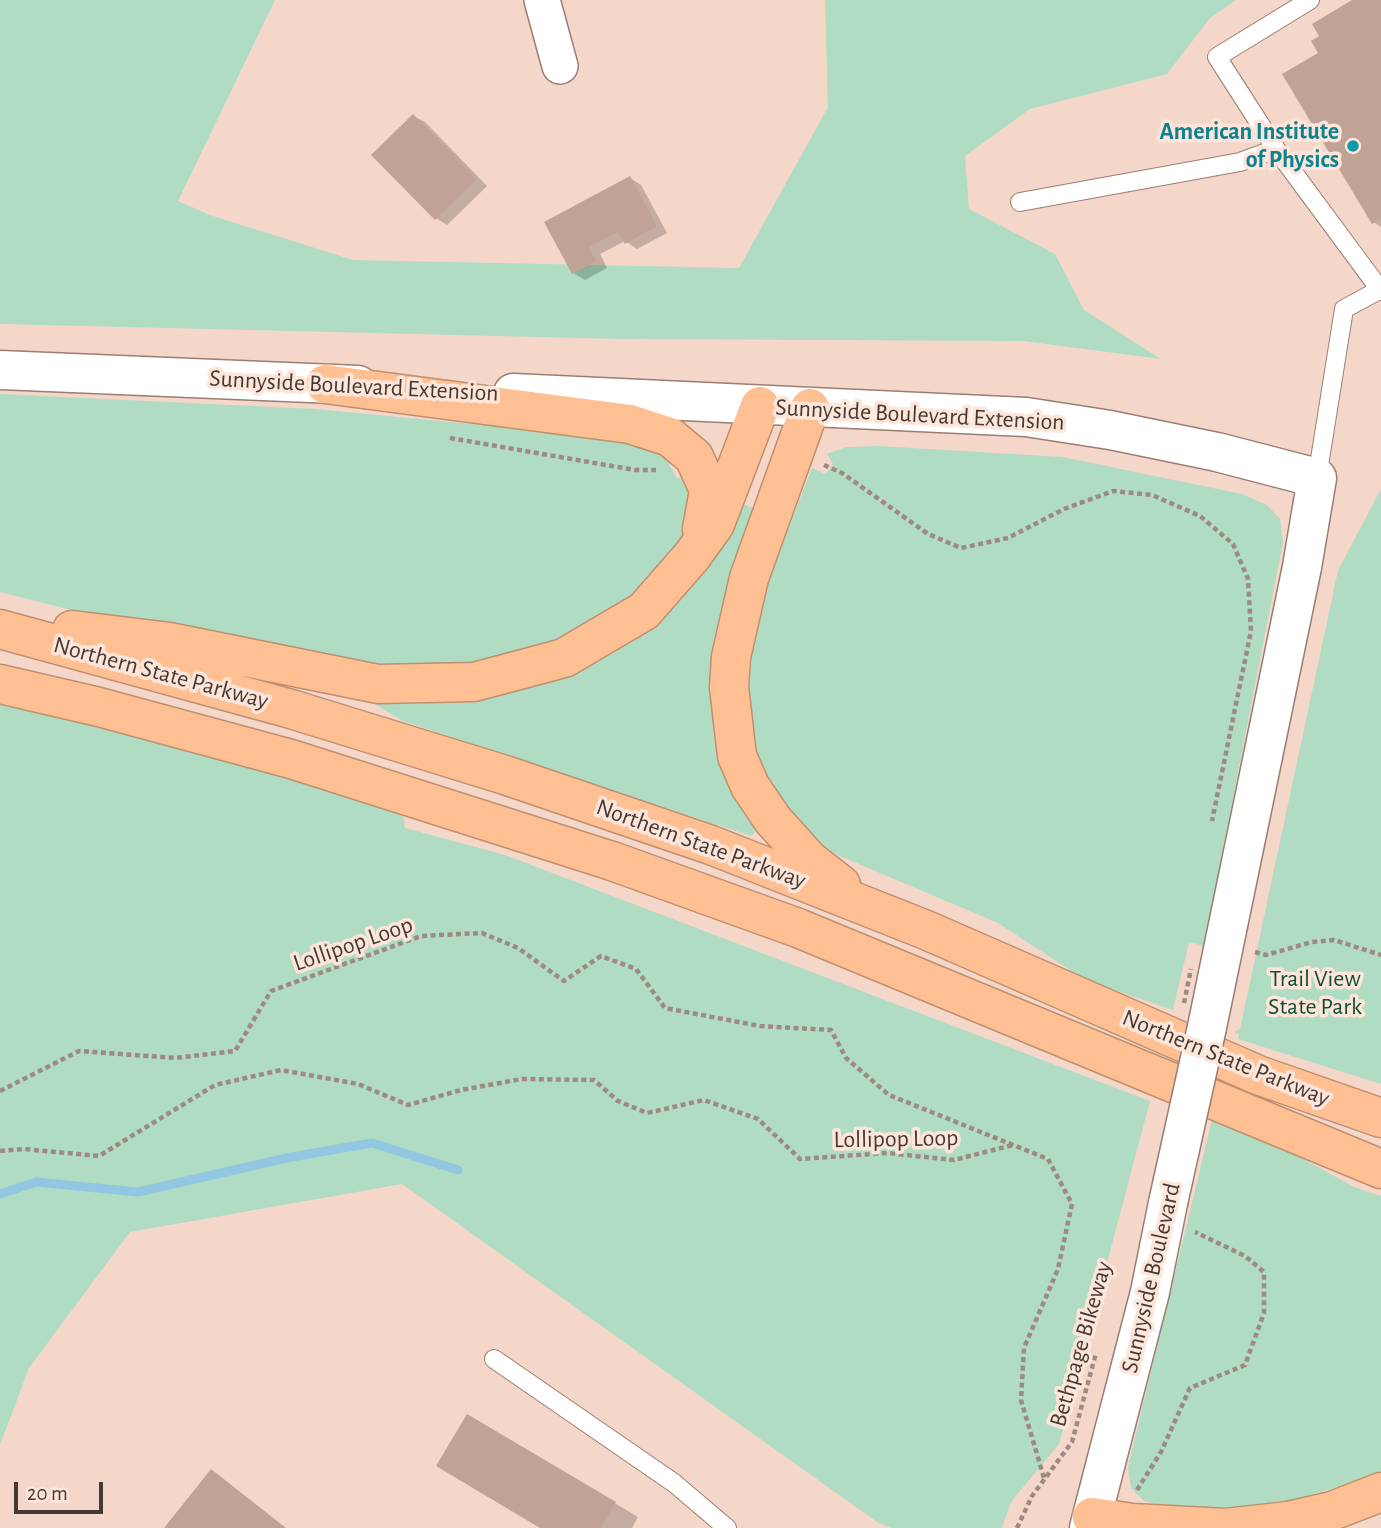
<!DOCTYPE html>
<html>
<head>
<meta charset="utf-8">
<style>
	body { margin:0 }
	#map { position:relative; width:1381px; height:1528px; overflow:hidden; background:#f5d7c9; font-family:"Alegreya Sans",sans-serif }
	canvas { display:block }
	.scale { position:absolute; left:14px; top:1482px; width:89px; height:32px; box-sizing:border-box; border:4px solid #463a35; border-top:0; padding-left:9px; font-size:21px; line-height:24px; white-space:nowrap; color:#463a35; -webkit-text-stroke:5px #fee5da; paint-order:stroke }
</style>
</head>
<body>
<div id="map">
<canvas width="1381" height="1528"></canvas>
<div class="scale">20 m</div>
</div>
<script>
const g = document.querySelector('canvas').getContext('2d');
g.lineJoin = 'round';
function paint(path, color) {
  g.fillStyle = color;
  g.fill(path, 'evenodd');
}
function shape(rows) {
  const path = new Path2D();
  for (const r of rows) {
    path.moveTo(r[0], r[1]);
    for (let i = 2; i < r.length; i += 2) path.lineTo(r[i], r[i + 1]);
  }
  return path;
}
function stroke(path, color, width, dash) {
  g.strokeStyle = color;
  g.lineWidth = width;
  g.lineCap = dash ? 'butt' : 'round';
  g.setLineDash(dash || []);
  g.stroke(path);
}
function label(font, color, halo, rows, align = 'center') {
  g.font = font + ' "Alegreya Sans",sans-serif';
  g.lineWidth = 7;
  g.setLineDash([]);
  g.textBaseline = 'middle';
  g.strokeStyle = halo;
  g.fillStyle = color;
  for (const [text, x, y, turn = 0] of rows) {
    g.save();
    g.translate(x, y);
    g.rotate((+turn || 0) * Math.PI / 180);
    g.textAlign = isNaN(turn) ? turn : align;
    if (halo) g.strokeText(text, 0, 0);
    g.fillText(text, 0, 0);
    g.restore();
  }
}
paint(shape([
	[0,0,275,0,178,201,210,215,353,260,739,268,828,107,825,0,1236,0,1210,18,1167,74,1030,109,965,156,969,209,1055,254,1084,310,1161,359,1023,341,621,339,0,324],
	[0,394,315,409,648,441,679,456,669,464,677,478,692,476,690,535,661,583,577,638,470,665,340,663,191,640,0,592],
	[879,446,1063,457,1242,494,1267,505,1280,519,1283,542,1204,946,1189,942,1173,1010,1085,980,998,923,835,854,784,817,749,756,738,693,754,616,812,468,826,474,833,464,827,454,846,447],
	[1381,489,1381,1084,1238,1039,1239,1034,1234,1032,1240,1029,1338,570],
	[743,504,760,511,733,596,764,823,751,836,403,721,356,693,549,676],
	[0,701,168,740,402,808,405,828,505,855,1150,1101,1059,1444,1011,1502,1002,1528,891,1528,877,1522,402,1184,130,1232,29,1368,0,1445],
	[1212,1120,1275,1143,1354,1187,1381,1196,1381,1474,1273,1506,1178,1509,1144,1501,1131,1488,1128,1467]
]), '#b0dcc3');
paint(shape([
	[1356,0,1381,0,1381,227,1373,222,1320,53,1322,36],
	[413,116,425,122,487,186,447,225,436,218],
	[630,178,641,185,667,233,637,249,625,241,600,254,607,268,585,280,573,273],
	[468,1416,638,1517,632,1528,543,1528]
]), '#0003');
stroke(shape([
	[0,1194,36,1182,138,1192,291,1157,372,1143,458,1170]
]), '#93c6e1', 9);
paint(shape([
	[1352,0,1381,0,1381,218,1372,224,1282,74,1318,53,1311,41,1319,36,1312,24],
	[413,114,477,179,435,220,371,155],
	[630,176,657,226,625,244,618,232,589,247,596,261,572,274,544,222],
	[467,1414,616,1502,601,1528,540,1528,436,1466],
	[211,1469,286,1528,164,1528]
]), '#c0a396');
const lane = shape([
	[1310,0,1217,57,1276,149,1381,291],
	[1020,202,1240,162,1276,149],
	[1317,478,1344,309,1381,289],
	[494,1359,674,1483,727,1528]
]);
const street = shape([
	[542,0,560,66]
]);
const secondary = shape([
	[0,370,358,385],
	[513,393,1026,417,1110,430,1217,452,1317,478,1302,567,1207,1027],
	[1089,1528,1150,1292,1168,1203]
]);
const highway = shape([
	[325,384,630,424,670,437,694,457,709,490,702,529],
	[810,408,749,578,731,657,729,687,737,756,750,786,773,820,809,860,841,885],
	[0,629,291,709,505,775,711,845,926,930,1258,1075,1381,1118],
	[72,630,170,642,378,684,474,682,564,658,644,611,692,556,715,524,760,406],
	[0,684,99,707,291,759,612,861,798,928,1381,1169],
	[1092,1517,1133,1523,1225,1528,1288,1521,1332,1511,1381,1492]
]);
stroke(lane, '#9a7e72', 20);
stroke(street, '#9a7e72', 38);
stroke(secondary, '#9a7e72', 41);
stroke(highway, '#be9071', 41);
stroke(shape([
	[450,438,635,470,656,470],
	[824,465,842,473,928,534,961,548,1008,538,1064,509,1113,491,1152,495,1200,516,1233,544,1248,579,1251,631,1212,821],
	[1255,952,1266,955,1312,942,1334,940,1381,955],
	[0,1091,79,1051,176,1058,235,1051,271,991,421,936,482,933,518,948,564,981,601,956,636,969,665,1008,760,1026,831,1030,846,1058,889,1095,1048,1159,1072,1204,1058,1269,1024,1348,1021,1400,1044,1478],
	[0,1151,24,1149,99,1156,215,1085,281,1070,358,1084,408,1105,461,1090,522,1079,594,1080,618,1101,647,1113,704,1100,758,1119,800,1159,887,1153,954,1160,1013,1145],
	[1137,1490,1161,1452,1190,1388,1245,1365,1264,1313,1264,1272,1245,1256,1195,1232],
	[1017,1528,1032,1496,1072,1442,1096,1353]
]), '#9f8a81', 4.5, [5, 3.5]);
stroke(lane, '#fff', 18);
stroke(street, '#fff', 35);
stroke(secondary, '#fff', 38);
stroke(highway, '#febf92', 38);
const secondaryBridge = shape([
	[1168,1203,1207,1027]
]);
stroke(secondaryBridge, '#9a7e72', 41, []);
stroke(shape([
	[1184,1003,1191,969]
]), '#9f8a81', 4.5, [5, 3.5]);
stroke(secondaryBridge, '#fff', 38);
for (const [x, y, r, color] of [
	[1353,146,7,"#0f9aa8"]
]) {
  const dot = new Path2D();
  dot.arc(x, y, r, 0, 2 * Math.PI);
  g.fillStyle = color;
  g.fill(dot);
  stroke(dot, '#fee5da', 2.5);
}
label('bold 24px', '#0d838f', '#fee5da', [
	["American Institute",1339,132],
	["of Physics",1339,160]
], 'right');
label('24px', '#463a35', '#fee5da', [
	["Sunnyside Boulevard Extension",354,386,3],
	["Sunnyside Boulevard Extension",920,415,3],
	["Northern State Parkway",161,673,15],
	["Northern State Parkway",701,844,20],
	["Lollipop Loop",353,944,-19],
	["Northern State Parkway",1226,1058,22],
	["Lollipop Loop",896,1139,-1],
	["Sunnyside Boulevard",1151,1278,-77],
	["Bethpage Bikeway",1081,1344,-74]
]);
label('24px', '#104f35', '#fee5da', [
	["Trail View",1315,979],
	["State Park",1315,1007]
]);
</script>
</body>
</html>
